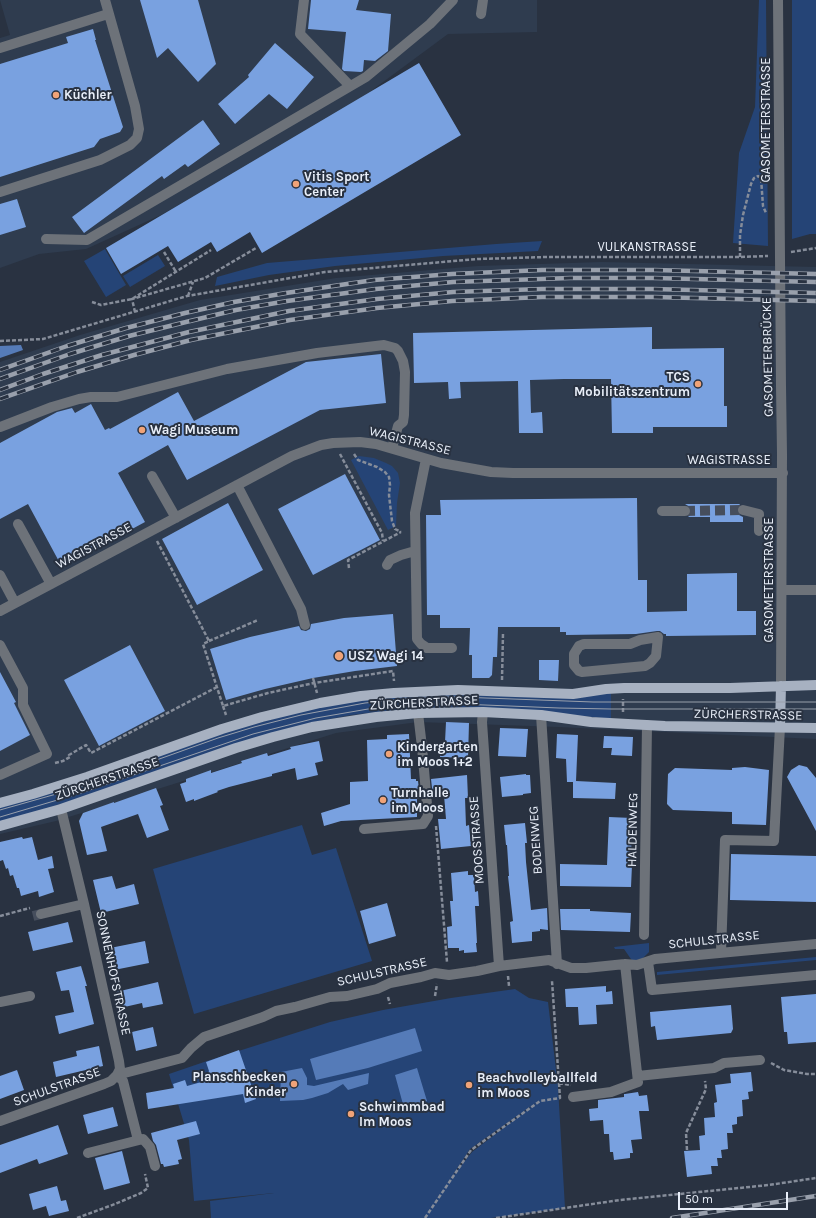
<!DOCTYPE html>
<html>
<head>
<meta charset="utf-8">
<style>
	body { margin:0 }
	#map { position:relative; width:816px; height:1218px; overflow:hidden; background:#293241; font-family:Karla,sans-serif }
	canvas { display:block }
	.scale { position:absolute; left:678px; top:1192px; width:110px; height:18px; box-sizing:border-box; border:2px solid #e9eff9; border-top:0; padding-left:5px; font-size:12px; line-height:14px; white-space:nowrap; color:#e9eff9; -webkit-text-stroke:3px #293241; paint-order:stroke }
</style>
</head>
<body>
<div id="map">
<canvas width="816" height="1218"></canvas>
<div class="scale">50 m</div>
</div>
<script>
const g = document.querySelector('canvas').getContext('2d');
g.lineJoin = 'round';
function paint(path, color) {
  g.fillStyle = color;
  g.fill(path, 'evenodd');
}
function shape(rows) {
  const path = new Path2D();
  for (const r of rows) {
    path.moveTo(r[0], r[1]);
    for (let i = 2; i < r.length; i += 2) path.lineTo(r[i], r[i + 1]);
  }
  return path;
}
function stroke(path, color, width, dash) {
  g.strokeStyle = color;
  g.lineWidth = width;
  g.lineCap = dash ? 'butt' : 'round';
  g.setLineDash(dash || []);
  g.stroke(path);
}
function label(font, color, halo, rows, align = 'center') {
  g.font = font + ' Karla,sans-serif';
  g.lineWidth = 4;
  g.setLineDash([]);
  g.textBaseline = 'middle';
  g.strokeStyle = halo;
  g.fillStyle = color;
  for (const [text, x, y, turn = 0] of rows) {
    g.save();
    g.translate(x, y);
    g.rotate((+turn || 0) * Math.PI / 180);
    g.textAlign = isNaN(turn) ? turn : align;
    if (halo) g.strokeText(text, 0, 0);
    g.fillText(text, 0, 0);
    g.restore();
  }
}
paint(shape([
	[0,0,537,0,537,32,448,34,356,102,333,117,161,215,86,249,39,254,0,268,0,38,10,35],
	[602,262,816,267,816,739,558,727,418,722,336,733,56,821,0,834,0,362,80,335,200,300,336,278,478,266]
]), '#2f3c4f');
paint(shape([
	[759,0,766,0,768,246,733,243,739,153,755,107],
	[792,0,816,0,816,234,810,234,792,239],
	[542,241,538,251,443,256,335,266,269,275,215,286,217,277,267,263,496,244],
	[105,249,126,285,106,297,84,261],
	[158,255,165,266,130,287,123,276],
	[359,456,374,458,386,463,392,466,398,473,400,483,397,503,396,526,388,530,351,460],
	[611,692,611,719,522,710,485,708,443,707,403,709,351,715,314,722,68,802,0,822,0,807,209,737,301,711,361,700,414,695],
	[302,825,312,855,336,848,372,961,194,1014,153,869],
	[649,943,649,952,641,960,633,962,624,949,615,949,614,947],
	[816,957,816,960,657,975,657,972],
	[515,989,529,998,548,1002,558,1087,565,1208,491,1218,211,1218,210,1201,274,1193,194,1201,189,1140,169,1074,207,1061,330,1022,383,1010,451,998],
	[540,1100,472,1152,451,1178,470,1149]
]), '#254476');
paint(shape([
	[21,345,23,350,0,358,0,346],
	[415,1028,422,1051,368,1068,316,1080,310,1059],
	[302,1068,307,1078,307,1085,314,1086,369,1073,368,1084,348,1090,343,1084,328,1093,312,1098,303,1100,280,1101,281,1072],
	[417,1068,427,1101,404,1108,395,1075]
]), '#557bb8');
paint(shape([
	[140,0,198,0,216,64,198,82,168,48,157,58],
	[311,0,359,0,356,10,391,14,388,51,375,61,364,60,363,71,361,72,344,71,342,69,346,32,308,29],
	[93,29,96,40,95,40,123,127,120,132,100,139,94,147,0,177,0,64,68,43,66,37],
	[275,43,314,77,287,109,269,94,235,124,218,104,249,77,248,75],
	[419,63,461,135,262,253,250,232,217,252,211,242,178,262,168,246,121,274,106,248],
	[203,120,220,144,188,167,185,164,164,179,162,176,84,233,72,217],
	[17,199,26,227,0,235,0,204],
	[652,327,652,349,724,348,724,406,727,406,727,427,653,427,653,433,612,433,611,379,564,379,530,380,531,413,542,412,543,433,519,433,518,381,460,382,461,398,449,399,448,382,414,383,413,333],
	[381,354,386,403,320,410,187,480,168,445,118,473,145,522,62,567,28,504,0,519,0,443,57,412,72,408,75,413,91,404,105,430,109,428,110,429,178,392,194,421,306,362],
	[345,474,380,540,313,575,278,509],
	[637,498,638,580,647,580,647,612,687,611,687,574,737,573,737,611,756,611,756,635,666,636,666,634,664,634,660,631,657,631,636,634,566,635,566,632,560,632,560,627,498,627,497,657,493,657,492,675,489,678,472,678,472,655,469,655,470,628,440,628,440,615,427,615,426,515,441,515,440,500],
	[228,503,263,570,197,605,162,539],
	[685,504,740,504,737,508,737,511,739,515,743,517,743,522,710,522,710,517,688,517,691,514,691,511,690,507],
	[393,614,397,666,355,671,313,678,265,689,226,700,210,649,250,637,299,626,301,630,306,631,310,629,311,624,344,618],
	[130,645,165,711,99,746,64,680],
	[539,660,559,660,558,681,539,680],
	[0,672,16,702,14,703,30,735,0,751],
	[446,722,469,723,468,758,440,757,441,742,445,742],
	[500,728,528,729,526,757,498,756],
	[409,734,411,779,416,779,416,781,418,781,420,798,417,799,417,817,341,821,324,826,321,813,350,804,350,782,368,781,367,740,387,739,387,735],
	[557,734,578,735,576,781,616,783,615,799,573,798,573,782,567,782,566,759,556,758],
	[604,736,633,737,632,756,611,755,612,748,603,748],
	[319,741,323,761,315,763,318,775,297,780,295,768,272,774,272,776,229,787,217,791,218,792,194,801,194,799,186,802,180,784,186,782,186,779,211,770,211,773,242,763,241,761,267,753,268,756,291,749,290,747],
	[799,765,807,767,816,778,816,831,787,777,791,770],
	[745,767,769,770,766,825,732,824,732,812,673,810,667,804,668,774,675,768,732,770,732,768],
	[526,774,526,775,530,775,531,793,523,794,523,795,502,797,500,777],
	[467,775,468,798,465,798,466,826,469,825,471,846,441,849,438,819,446,819,444,795,433,797,431,779],
	[156,788,163,805,160,806,169,830,147,838,138,814,101,827,107,851,87,855,79,821,83,813,114,802,114,803],
	[609,817,632,818,631,865,632,865,631,887,560,886,560,864,607,865],
	[525,823,527,843,525,843,526,862,531,910,547,908,548,930,540,929,540,931,532,932,532,941,512,943,510,922,513,921,508,876,509,876,507,845,506,845,504,825],
	[22,837,23,839,32,837,38,860,52,856,54,868,48,869,54,892,39,897,38,891,21,896,19,888,17,888,13,875,10,876,8,868,6,869,3,860,0,861,0,842],
	[731,854,816,856,816,902,730,900],
	[468,871,468,875,474,875,475,892,478,891,479,906,475,906,477,943,476,943,477,952,464,953,464,950,459,951,459,948,448,948,447,927,452,926,450,901,453,901,451,873],
	[112,876,116,889,134,884,139,904,101,913,93,880],
	[387,903,396,936,369,944,360,911],
	[560,909,590,909,590,911,631,913,630,932,561,930],
	[68,922,73,942,33,951,28,932],
	[145,941,149,963,114,970,110,948],
	[81,966,87,986,85,986,94,1024,59,1034,55,1016,74,1012,69,990,61,991,56,972],
	[158,982,163,1004,143,1008,142,1003,120,1008,116,992],
	[606,986,606,992,612,991,613,1004,596,1005,597,1024,579,1025,578,1007,566,1007,565,989],
	[816,994,816,1042,788,1044,787,1032,784,1032,781,997],
	[731,1005,733,1029,731,1033,657,1040,655,1026,651,1027,650,1012],
	[153,1027,157,1046,136,1051,132,1032],
	[99,1046,103,1066,56,1077,53,1062,77,1056,76,1051],
	[239,1050,256,1099,245,1103,243,1094,148,1109,146,1093,174,1088,173,1084,185,1080,187,1086,205,1081,209,1071,206,1062],
	[17,1070,24,1090,0,1099,0,1076],
	[751,1072,753,1091,748,1092,749,1099,742,1100,743,1116,737,1117,737,1124,732,1125,733,1133,727,1133,728,1149,721,1150,722,1158,717,1158,718,1166,711,1166,712,1174,687,1177,684,1151,700,1150,699,1136,705,1135,704,1118,715,1117,714,1103,717,1102,715,1085,731,1083,730,1074],
	[638,1092,639,1096,647,1095,649,1111,639,1111,642,1139,631,1140,633,1153,630,1153,630,1158,614,1160,613,1152,610,1152,609,1134,604,1134,603,1120,590,1121,589,1109,598,1108,598,1100,624,1097,624,1094,625,1094],
	[113,1107,118,1126,88,1134,83,1115],
	[196,1121,200,1134,177,1140,182,1159,178,1160,179,1164,164,1167,163,1164,161,1164,156,1145,153,1141,151,1133],
	[58,1125,68,1154,39,1164,37,1159,0,1173,0,1145],
	[122,1151,130,1183,104,1190,95,1158],
	[57,1186,61,1201,66,1200,69,1211,49,1216,46,1206,33,1210,29,1194]
]), '#79a1e0');
stroke(shape([
	[685,511,743,510],
	[33,916,41,914]
]), '#464e5d', 10, [10, 5]);
stroke(shape([
	[164,252,176,272],
	[791,252,816,248],
	[740,257,740,235,743,215,751,184,754,178,758,176,761,178,763,206,766,213],
	[188,296,193,282],
	[92,302,101,305,132,299,211,250],
	[135,312,132,299,205,278,256,248],
	[0,341,43,339,187,296,325,272,478,259,546,257,740,257,768,256],
	[340,454,382,533,383,541],
	[354,454,358,460,377,467,385,472,389,477,390,485,389,495,392,521,395,529,401,532],
	[157,541,209,641,203,644,223,706,268,693,314,683,393,671,394,681],
	[349,568,348,560,401,532],
	[209,641,258,620],
	[313,678,317,693],
	[502,680,503,633],
	[223,706,226,715],
	[623,712,623,699],
	[55,763,63,761,70,757,69,755,86,745,91,753,217,687],
	[436,826,447,962],
	[0,916,30,908],
	[508,976,509,986],
	[435,996,437,984],
	[388,997,390,1004],
	[771,1063,784,1070,807,1074,816,1074],
	[559,1083,571,1085],
	[687,1150,686,1133,706,1089,705,1081],
	[77,1218,115,1204,141,1193,148,1188,145,1174],
	[425,1218,471,1150,540,1101,560,1098,552,981],
	[496,1218,620,1200,769,1185,816,1178]
]), '#868d9a', 2.5, [4, 2]);
stroke(shape([
	[304,0,300,34,350,86],
	[778,0,781,386,782,454,781,686],
	[481,14,483,0],
	[0,48,108,14],
	[0,192,100,160,130,145,137,138,139,129,135,106,105,0],
	[46,239,87,240,366,77,430,24,453,0],
	[0,427,52,407,79,399,91,397,117,397,227,369,317,353,384,345,395,348,398,351,403,361,405,372,404,415,403,422,398,426,392,448],
	[426,459,415,513,417,639,421,644,427,648,452,648],
	[152,476,176,518],
	[237,485,301,609,305,625],
	[743,510,759,514,759,531],
	[662,511,685,511],
	[18,524,51,584],
	[387,565,390,560,401,555,415,551],
	[0,575,15,603],
	[783,590,816,590],
	[0,611,292,456,321,445,333,443,360,442,376,444,441,463,491,472,513,473,783,473],
	[658,637,656,656,650,663,645,666,582,672,579,671,574,665,574,654,579,646,584,644,630,644,640,640,658,637],
	[0,645,23,688,23,705,47,754,0,775],
	[483,712,482,722,499,966],
	[541,715,557,964],
	[61,809,84,904,119,1061,120,1069,117,1075,123,1081,138,1140],
	[364,829,423,824,428,816,422,747,418,713],
	[41,914,84,904],
	[644,935,647,725],
	[721,952,725,840,774,841,780,727],
	[648,962,652,990,816,975],
	[0,1002,30,996],
	[638,1076,714,1068,724,1063,760,1060],
	[573,1097,611,1092,638,1082,625,964],
	[0,1121,104,1084,111,1081,117,1075,182,1058,191,1048,204,1037,263,1017,276,1011,295,1007,330,997,347,996,377,989,390,983,421,977,435,973,449,975,477,971,499,966,549,960,571,968,586,968,625,964,637,965,655,959,816,944],
	[88,1153,143,1139,150,1147,155,1166]
]), '#6d7279', 10);
stroke(shape([
	[780,727,781,686],
	[0,803,33,794,87,777,222,729,262,717,320,703,361,696,394,693,458,690,573,694,606,689,624,688,730,688,816,685],
	[0,826,61,809,236,748,273,737,312,727,376,717,418,713,483,712,541,715,591,722,665,726,816,728]
]), '#a7b1c1', 10);
stroke(shape([
	[0,810,81,787,218,738,254,727,301,715,365,703,424,697,459,697,593,702,816,702],
	[0,817,81,793,253,734,316,718,368,709,424,704,460,704,559,708,611,709,816,709]
]), '#99a0ac', 1);
const rail = shape([
	[0,370,67,346,126,328,185,313,234,302,286,293,374,280,452,274,542,270,654,270,816,274],
	[0,379,70,354,129,336,186,322,236,310,287,301,376,289,453,282,570,278,653,278,816,282],
	[0,390,43,374,102,355,189,332,289,311,377,299,453,292,542,289,652,289,816,293],
	[0,399,77,372,134,355,191,340,290,320,377,308,452,301,542,297,653,297,816,301],
	[672,1218,816,1196]
]);
stroke(rail, '#99a0ac', 4.5);
stroke(rail, '#293241', 3, [9]);
for (const [x, y, r, color] of [
	[56,95,4,"#f0a378"],
	[296,184,4,"#f0a378"],
	[698,384,4,"#f0a378"],
	[142,430,4,"#f0a378"],
	[339,656,5,"#f0a378"],
	[389,754,4,"#f0a378"],
	[383,800,4,"#f0a378"],
	[294,1084,4,"#f0a378"],
	[469,1085,4,"#f0a378"],
	[351,1114,4,"#f0a378"]
]) {
  const dot = new Path2D();
  dot.arc(x, y, r, 0, 2 * Math.PI);
  g.fillStyle = color;
  g.fill(dot);
  stroke(dot, '#293241', 1.5);
}
label('bold 13px', '#e9eff9', '#293241', [
	["Küchler",64,95],
	["Vitis Sport",304,177],
	["Center",304,192],
	["TCS",690,377,"right"],
	["Mobilitätszentrum",690,392,"right"],
	["Wagi Museum",150,430],
	["USZ Wagi 14",348,656],
	["Kindergarten",397,747],
	["im Moos 1+2",397,762],
	["Turnhalle",391,793],
	["im Moos",391,808],
	["Planschbecken",286,1077,"right"],
	["Kinder",286,1092,"right"],
	["Beachvolleyballfeld",477,1078],
	["im Moos",477,1093],
	["Schwimmbad",359,1107],
	["Im Moos",359,1122]
], 'left');
label('13px', '#e9eff9', '#293241', [
	["GASOMETERSTRASSE",766,120,-90],
	["VULKANSTRASSE",647,247],
	["GASOMETERBRÜCKE",768,357,-91],
	["WAGISTRASSE",410,441,14],
	["WAGISTRASSE",729,460],
	["WAGISTRASSE",94,546,-28],
	["GASOMETERSTRASSE",769,580,-90],
	["ZÜRCHERSTRASSE",424,703,-3],
	["ZÜRCHERSTRASSE",748,715,1],
	["ZÜRCHERSTRASSE",107,779,-19],
	["HALDENWEG",633,830,-89],
	["MOOSSTRASSE",477,840,-94],
	["BODENWEG",536,840,-94],
	["SCHULSTRASSE",714,940,-6],
	["SCHULSTRASSE",382,972,-13],
	["SONNENHOFSTRASSE",113,973,78],
	["SCHULSTRASSE",57,1087,-20]
]);
</script>
</body>
</html>
